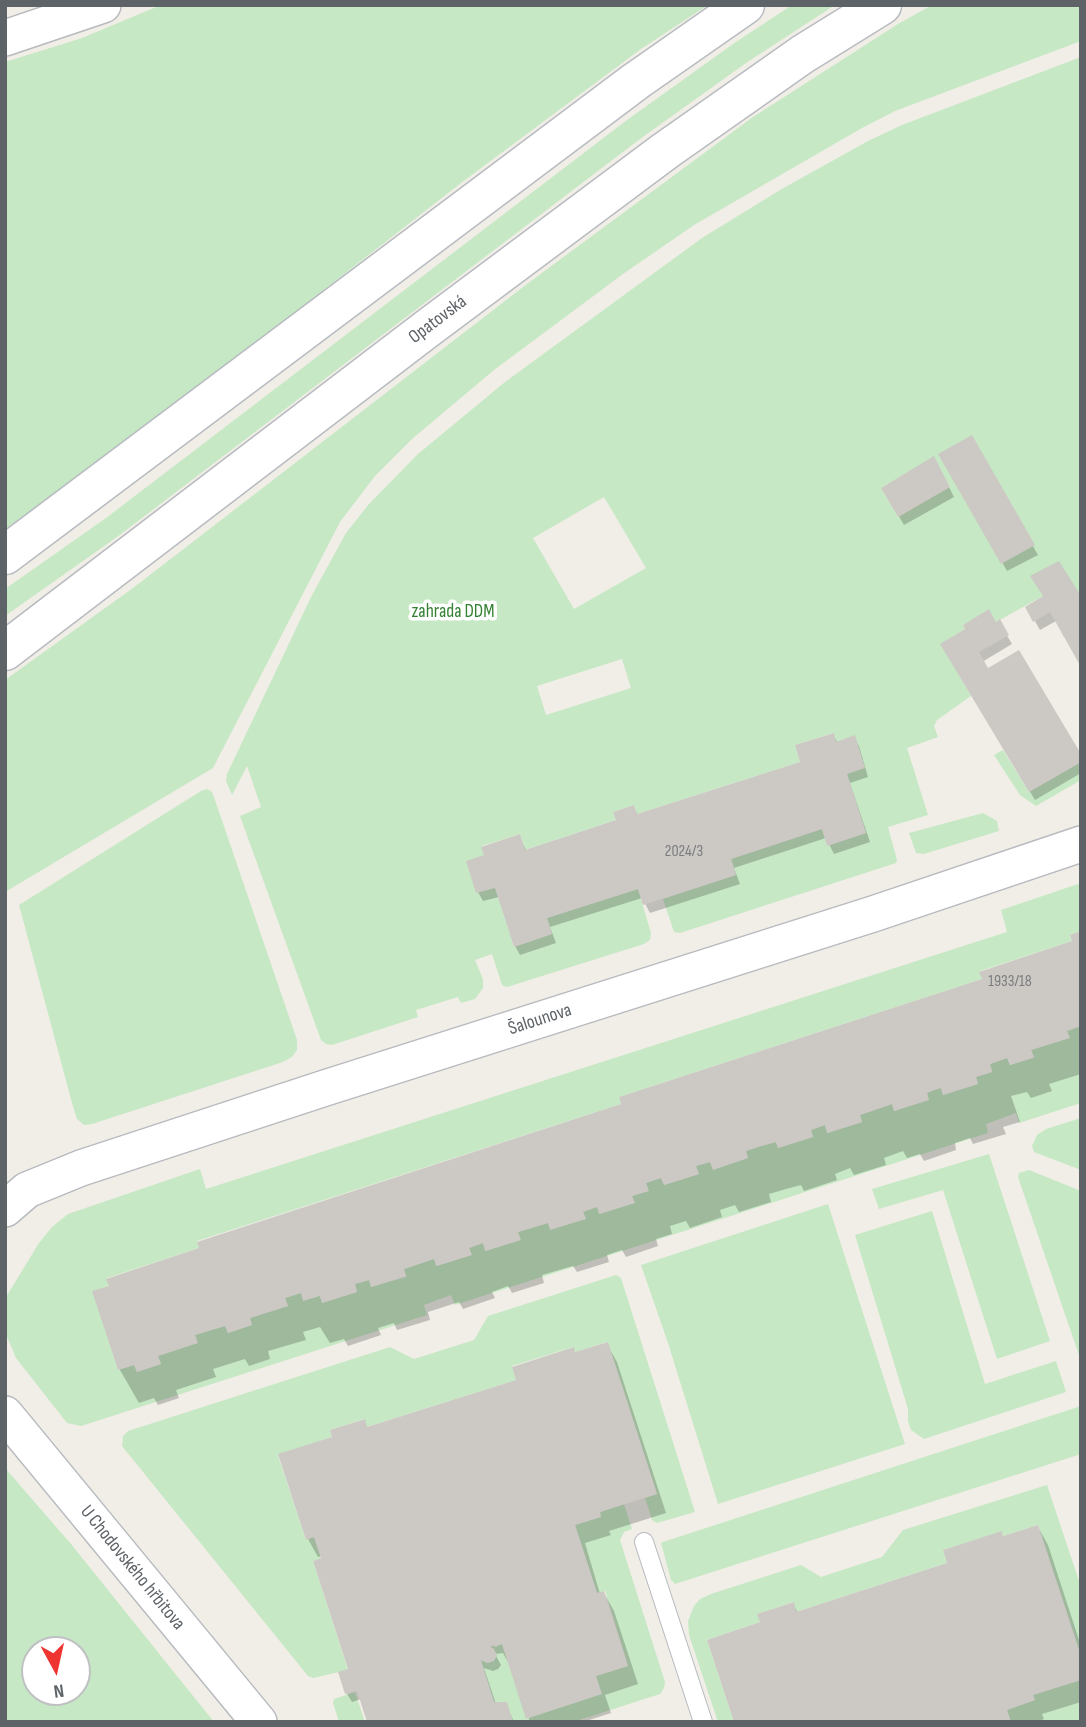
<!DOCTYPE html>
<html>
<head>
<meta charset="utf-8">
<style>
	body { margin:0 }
	#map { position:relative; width:1086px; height:1727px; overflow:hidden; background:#f1eee7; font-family:"Sofia Sans Condensed",sans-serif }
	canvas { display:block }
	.frame { position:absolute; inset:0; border:7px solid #5e6368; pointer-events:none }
	.north { position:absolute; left:21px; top:1636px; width:70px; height:70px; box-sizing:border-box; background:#fff; border:2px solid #bfc1c3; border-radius:50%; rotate:172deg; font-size:19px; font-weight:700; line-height:28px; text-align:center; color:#5e6368 }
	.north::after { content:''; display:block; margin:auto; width:24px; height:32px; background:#ee3531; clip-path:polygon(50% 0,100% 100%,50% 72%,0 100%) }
</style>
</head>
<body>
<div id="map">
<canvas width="1086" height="1727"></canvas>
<div class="frame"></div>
<div class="north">N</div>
</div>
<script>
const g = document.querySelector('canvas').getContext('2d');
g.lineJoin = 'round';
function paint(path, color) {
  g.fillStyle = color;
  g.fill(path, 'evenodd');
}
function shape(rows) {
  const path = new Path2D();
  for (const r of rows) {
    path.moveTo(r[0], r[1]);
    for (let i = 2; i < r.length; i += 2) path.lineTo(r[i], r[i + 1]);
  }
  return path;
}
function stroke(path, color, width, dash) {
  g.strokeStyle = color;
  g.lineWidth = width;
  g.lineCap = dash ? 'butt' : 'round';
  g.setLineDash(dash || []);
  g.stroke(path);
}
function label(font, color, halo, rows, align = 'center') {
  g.font = font + ' "Sofia Sans Condensed",sans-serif';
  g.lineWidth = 7;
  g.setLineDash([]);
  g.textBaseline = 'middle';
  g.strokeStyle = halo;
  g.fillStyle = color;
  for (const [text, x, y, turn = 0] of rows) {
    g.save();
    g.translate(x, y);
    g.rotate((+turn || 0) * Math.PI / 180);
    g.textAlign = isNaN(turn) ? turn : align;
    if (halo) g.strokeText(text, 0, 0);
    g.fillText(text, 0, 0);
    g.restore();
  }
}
paint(shape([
	[161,5,708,5,641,49,461,183,284,321,70,483,5,529,5,62,82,38],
	[792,5,835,5,746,63,640,139,117,537,5,616,5,589,106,518,627,120,733,44],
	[932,5,1081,5,1081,41,895,111,862,128,694,225,623,274,494,370,412,439,375,476,340,522,213,768,5,892,5,680,133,588,527,284,753,117,898,24],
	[1081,57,1081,596,1043,596,996,622,989,610,963,625,965,629,941,644,971,696,937,720,934,726,938,737,907,748,928,815,888,827,897,860,896,863,680,933,674,932,663,899,736,875,731,859,822,829,827,846,866,833,847,774,854,736,836,742,833,733,795,745,800,762,637,814,634,805,613,812,616,820,525,850,520,834,482,846,514,947,552,934,547,918,638,889,651,933,650,940,644,944,507,987,502,985,492,954,475,960,483,979,483,988,475,999,461,1003,458,997,416,1010,418,1017,332,1045,326,1044,321,1040,240,816,261,807,247,766,232,795,226,781,227,774,312,595,346,533,369,504,418,454,505,382,702,238,780,190,868,141,902,125],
	[934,457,950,487,898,517,881,488],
	[604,497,646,568,574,609,533,538],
	[622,659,631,688,546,715,537,686],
	[1003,750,1029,792,1081,762,1081,780,1036,806,1020,795,994,755],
	[207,789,212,792,216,803,297,1040,297,1050,292,1057,283,1062,92,1124,84,1125,77,1119,72,1103,19,905,201,791],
	[983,813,997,821,999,831,924,854,916,853,909,833],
	[1081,883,1081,931,1070,935,1072,941,980,971,982,979,619,1097,621,1104,197,1241,199,1248,107,1278,109,1286,93,1292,118,1370,134,1365,137,1372,161,1364,158,1356,197,1343,195,1335,225,1326,228,1333,252,1325,250,1318,288,1306,285,1298,301,1293,320,1296,322,1303,357,1292,355,1284,369,1280,371,1287,406,1277,404,1269,434,1259,437,1266,471,1255,469,1248,483,1243,486,1251,520,1240,518,1232,548,1223,586,1219,583,1212,597,1207,600,1214,634,1203,632,1196,648,1191,646,1183,661,1178,664,1185,699,1174,696,1166,710,1162,713,1169,748,1158,746,1151,761,1146,776,1142,778,1148,813,1137,811,1130,825,1125,828,1133,862,1122,860,1115,892,1104,894,1111,928,1100,927,1093,934,1090,941,1088,943,1095,978,1084,976,1077,992,1072,990,1064,1007,1058,1010,1065,1034,1058,1031,1050,1069,1038,1067,1031,1081,1026,1081,1103,1019,1123,1016,1113,986,1124,988,1133,455,1305,451,1295,424,1305,427,1315,81,1426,67,1423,16,1358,5,1332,6,1297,39,1243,52,1227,68,1214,200,1169,206,1189,1007,932,1001,910],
	[1081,1118,1081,1170,1034,1152,1032,1146,1037,1135,1046,1129],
	[989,1154,1050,1341,997,1359,943,1190,879,1209,872,1189],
	[1029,1170,1081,1191,1081,1361,1018,1177,1019,1173],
	[828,1204,905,1444,718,1504,668,1343,641,1265],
	[932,1211,985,1384,1056,1361,1066,1392,924,1439,911,1430,908,1421,908,1409,855,1235],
	[616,1275,621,1278,695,1512,657,1523,652,1520,645,1498,657,1494,607,1342,575,1352,573,1347,512,1366,516,1380,367,1427,364,1419,330,1430,332,1437,278,1455,306,1540,314,1537,321,1558,313,1561,348,1670,313,1678,308,1676,122,1446,123,1436,128,1431,390,1347,414,1359,474,1340,488,1316],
	[1081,1406,1081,1454,675,1584,671,1580,661,1543,663,1542],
	[5,1468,71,1544,214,1722,5,1722],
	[77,1650,77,1692,35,1692,35,1650],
	[1047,1485,1081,1587,1079,1617,1081,1656,1038,1525,1003,1536,1002,1532,943,1550,947,1563,796,1612,793,1602,758,1614,760,1622,707,1640,734,1722,718,1722,689,1635,688,1621,694,1606,700,1599,711,1594,801,1565,821,1577,882,1557,903,1530],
	[624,1504,632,1529,624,1532,620,1540,665,1682,664,1688,660,1694,573,1722,513,1722,506,1703,494,1702,480,1660,487,1663,493,1660,487,1648,502,1644,527,1719,596,1676,628,1666,605,1591,597,1593,575,1525,601,1517,600,1512],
	[1081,1680,1081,1720,1011,1722,1007,1710,1035,1700,1033,1695],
	[355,1692,365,1722,339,1722,333,1703,334,1699]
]), '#c6e8c4');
paint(shape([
	[971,437,1038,555,1007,571,940,454],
	[939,467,954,497,904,525,883,489],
	[1081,600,1064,637,1056,621,1040,630,1027,607],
	[999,622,1012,644,982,662,988,671,1081,758,1081,773,1035,800,943,645],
	[833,735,838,743,854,738,859,746,868,777,850,783,870,842,834,854,826,838,734,868,740,884,650,913,642,898,550,927,556,943,520,955,515,946,499,897,483,901,478,892,486,857,519,836,527,852,618,822,633,807,638,815,803,763],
	[1081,933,1081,1074,1049,1084,1052,1091,1031,1098,1027,1092,1011,1096,1020,1122,1003,1127,1006,1134,973,1144,970,1138,955,1143,956,1150,924,1161,920,1154,907,1158,903,1151,884,1158,886,1165,854,1175,850,1168,835,1174,837,1180,804,1191,801,1185,786,1189,769,1194,771,1202,739,1212,735,1205,720,1210,722,1217,690,1228,686,1221,670,1226,672,1234,656,1239,658,1246,626,1257,622,1250,607,1255,609,1262,577,1272,573,1266,542,1275,544,1283,512,1293,508,1286,492,1292,495,1298,463,1309,459,1302,428,1312,430,1320,397,1330,394,1323,378,1328,381,1335,348,1346,344,1339,330,1343,320,1327,303,1332,306,1340,268,1351,270,1359,249,1366,245,1359,213,1369,216,1377,176,1390,179,1398,158,1405,154,1398,139,1403,120,1370,95,1292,984,980,1074,943],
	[607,1344,617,1362,666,1513,609,1531,611,1535,585,1543,600,1594,604,1593,614,1611,638,1684,605,1695,611,1713,583,1722,530,1722,509,1664,503,1653,495,1654,501,1665,498,1669,493,1671,484,1668,496,1704,506,1704,514,1722,369,1722,361,1699,352,1702,347,1694,340,1673,350,1670,323,1559,322,1556,318,1557,308,1539,334,1438,364,1421,368,1428,518,1381,576,1354],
	[1038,1527,1048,1545,1081,1646,1081,1702,1042,1714,1044,1719,1036,1722,736,1722,763,1624,793,1604,798,1613,949,1564,1003,1538]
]), '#0003');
paint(shape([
	[972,435,1035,545,1001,564,938,454],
	[934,456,950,487,898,517,881,488],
	[1059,561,1081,596,1081,667,1050,612,1033,622,1025,607,1043,596,1030,576],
	[989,609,996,622,1000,619,1009,635,979,652,988,668,1019,650,1081,754,1081,762,1029,792,940,644,965,629,963,625],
	[834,733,836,742,855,735,865,768,847,774,866,833,827,846,822,829,731,859,736,875,643,905,638,889,547,918,552,934,514,947,495,888,476,893,466,861,484,855,481,847,520,834,525,850,616,820,613,812,634,805,637,814,800,762,795,745],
	[1081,931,1081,1026,1067,1031,1070,1038,1031,1050,1034,1057,1010,1065,1007,1058,990,1064,992,1072,976,1077,978,1084,943,1095,941,1088,934,1090,927,1093,929,1100,894,1111,892,1104,860,1115,862,1122,827,1133,825,1125,811,1130,813,1137,778,1148,776,1142,761,1146,746,1151,748,1158,713,1170,710,1162,696,1166,699,1174,664,1185,661,1178,646,1183,649,1191,632,1196,635,1203,599,1214,597,1207,591,1209,583,1212,586,1219,550,1230,548,1223,518,1232,521,1240,485,1251,483,1243,469,1248,472,1255,436,1266,434,1259,404,1269,406,1276,371,1287,369,1280,355,1284,357,1292,322,1303,320,1296,303,1301,301,1293,285,1298,288,1306,250,1318,252,1325,228,1333,225,1326,195,1335,198,1343,158,1356,161,1364,137,1372,134,1365,118,1370,92,1291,109,1286,106,1279,199,1248,197,1242,621,1104,619,1097,982,979,979,972,1072,941,1070,935],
	[608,1342,657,1494,600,1512,601,1517,575,1525,597,1593,604,1591,628,1666,596,1676,602,1694,526,1719,502,1644,495,1647,494,1645,489,1646,494,1649,497,1655,494,1661,488,1663,481,1660,494,1702,507,1702,513,1722,367,1722,357,1691,345,1694,338,1672,348,1669,313,1561,321,1558,314,1537,306,1540,278,1454,332,1437,330,1430,365,1419,367,1427,516,1380,512,1367,574,1347,575,1352],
	[1038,1525,1081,1656,1081,1680,1033,1695,1035,1700,1007,1710,1011,1722,734,1722,707,1640,760,1622,757,1614,794,1602,796,1612,947,1563,943,1550,1002,1531,1003,1536]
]), '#ccc9c4');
const lane = shape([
	[644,1542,703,1722]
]);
const street = shape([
	[5,38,103,5],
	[5,1209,27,1190,81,1168,325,1088,873,914,1081,844],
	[5,1414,259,1722]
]);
const secondary = shape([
	[5,555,636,81,745,5],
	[5,651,428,328,665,151,803,54,882,5]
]);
stroke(lane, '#b7babe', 20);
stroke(street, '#b7babe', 38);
stroke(secondary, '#b8bcc1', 41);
stroke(lane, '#fff', 18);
stroke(street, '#fff', 35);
stroke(secondary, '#fff', 38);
label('16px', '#7a7c7f', null, [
	["2024/3",684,852],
	["1933/18",1010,982]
]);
label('19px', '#5e6368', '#fff', [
	["Opatovská",438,320,-37],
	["Šalounova",540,1020,-18],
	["U Chodovského hřbitova",132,1568,51]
]);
label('19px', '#338232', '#fff', [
	["zahrada DDM",453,612]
]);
</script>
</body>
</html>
